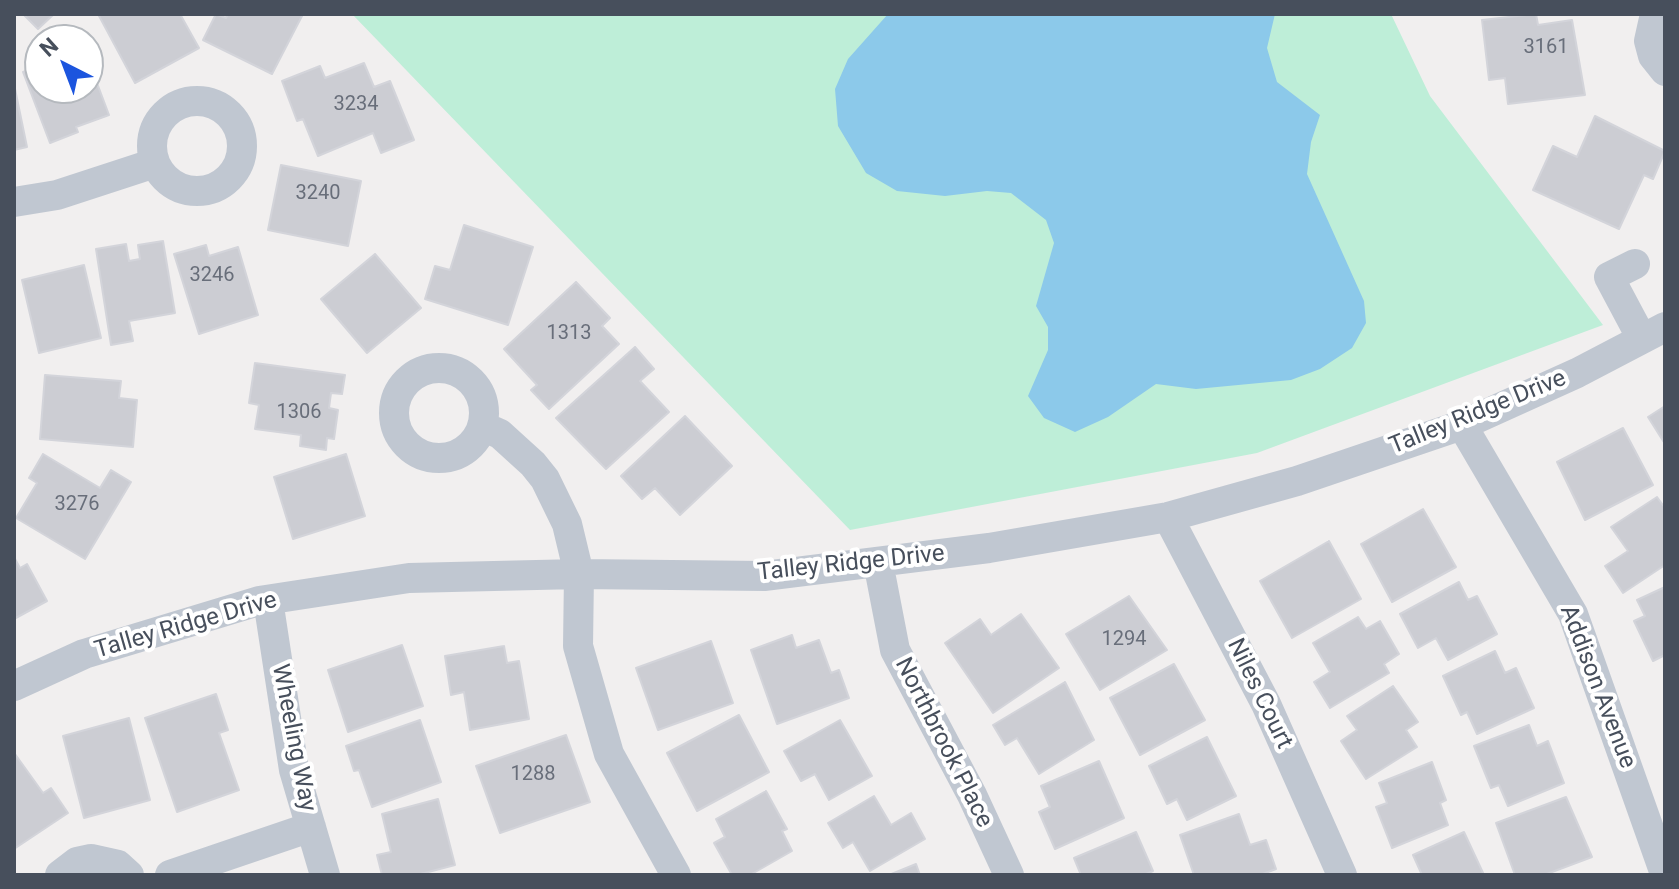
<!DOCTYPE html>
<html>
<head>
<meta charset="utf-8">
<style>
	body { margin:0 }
	#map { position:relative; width:1679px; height:889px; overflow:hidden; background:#f1efef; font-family:Roboto,sans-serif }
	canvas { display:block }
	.frame { position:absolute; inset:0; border:16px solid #474f5c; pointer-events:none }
	.north { position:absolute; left:24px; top:24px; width:80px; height:80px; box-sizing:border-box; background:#fff; border:2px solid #b5b9be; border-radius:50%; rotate:318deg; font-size:22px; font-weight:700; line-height:32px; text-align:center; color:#474f5c }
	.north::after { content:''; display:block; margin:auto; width:28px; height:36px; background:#1c55de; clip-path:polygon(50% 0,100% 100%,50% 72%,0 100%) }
</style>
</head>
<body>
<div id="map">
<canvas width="1679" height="889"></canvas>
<div class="frame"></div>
<div class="north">N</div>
</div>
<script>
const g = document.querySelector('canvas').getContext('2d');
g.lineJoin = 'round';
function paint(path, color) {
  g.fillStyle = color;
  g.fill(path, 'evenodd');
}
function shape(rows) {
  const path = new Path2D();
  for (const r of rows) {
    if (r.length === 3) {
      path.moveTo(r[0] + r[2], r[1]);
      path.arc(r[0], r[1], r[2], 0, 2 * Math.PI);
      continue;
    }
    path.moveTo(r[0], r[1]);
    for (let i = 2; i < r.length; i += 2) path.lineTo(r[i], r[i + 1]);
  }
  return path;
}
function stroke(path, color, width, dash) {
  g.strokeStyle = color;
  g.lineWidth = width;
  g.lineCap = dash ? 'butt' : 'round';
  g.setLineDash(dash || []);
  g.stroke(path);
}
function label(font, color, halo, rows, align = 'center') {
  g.font = font + ' Roboto,sans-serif';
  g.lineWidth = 8;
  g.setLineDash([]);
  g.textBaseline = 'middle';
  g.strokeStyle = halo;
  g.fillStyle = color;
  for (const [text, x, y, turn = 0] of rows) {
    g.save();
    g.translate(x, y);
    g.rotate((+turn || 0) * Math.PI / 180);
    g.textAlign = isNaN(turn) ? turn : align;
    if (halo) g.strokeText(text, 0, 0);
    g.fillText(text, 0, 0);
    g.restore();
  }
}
paint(shape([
	[352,14,1391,14,1430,96,1603,325,1257,453,850,530]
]), '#beeed8');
paint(shape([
	[888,14,1275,14,1267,48,1277,82,1320,115,1311,142,1307,174,1364,301,1366,323,1352,348,1320,369,1291,380,1196,389,1156,384,1108,417,1075,432,1044,418,1028,396,1048,350,1048,327,1036,306,1054,243,1046,220,1011,193,987,191,945,196,897,191,866,173,838,126,835,89,848,59]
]), '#8cc9ea');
const building = shape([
	[23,14,54,14,38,29,23,14],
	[98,14,180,14,199,48,135,83,98,14],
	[216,14,226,18,228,14,303,14,272,74,203,40,216,14],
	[1536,14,1538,25,1572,20,1585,95,1508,104,1505,78,1489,80,1482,20,1536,14],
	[88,59,109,115,76,127,78,132,50,143,23,72,40,66,40,88,88,88,88,59],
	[364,63,374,87,390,81,414,140,381,153,373,133,318,156,303,119,297,121,282,81,320,66,325,78,364,63],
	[14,84,27,147,14,150,14,84],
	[1595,116,1665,151,1653,179,1644,175,1619,229,1533,190,1553,146,1577,157,1595,116],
	[281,165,361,181,348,246,268,230,281,165],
	[464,225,533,247,508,325,425,299,435,266,450,270,464,225],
	[163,241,175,313,129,321,133,341,111,345,96,249,126,244,129,261,140,259,138,245,163,241],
	[206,245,209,256,238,247,258,315,199,334,174,254,206,245],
	[375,254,421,308,367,353,321,299,375,254],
	[84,265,101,338,39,353,22,280,84,265],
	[576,282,610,318,602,326,619,344,549,409,531,390,537,385,504,349,576,282],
	[635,347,654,369,640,381,669,412,606,469,556,418,635,347],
	[255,363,345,375,342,394,331,393,329,408,338,410,334,439,327,438,326,450,300,446,301,435,255,429,259,405,249,403,255,363],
	[45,375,121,381,119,398,137,400,133,447,40,439,45,375],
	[1665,406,1665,444,1648,417,1665,406],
	[685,416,732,466,680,515,655,488,642,499,621,476,685,416],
	[1623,428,1653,485,1585,520,1557,462,1623,428],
	[43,454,100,488,111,470,131,482,85,559,16,518,37,483,29,478,43,454],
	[346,454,365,516,293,539,274,477,346,454],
	[1657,497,1665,508,1665,565,1623,593,1605,566,1628,551,1611,527,1657,497],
	[1423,509,1456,567,1392,602,1361,544,1423,509],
	[1329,541,1361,599,1292,638,1260,581,1329,541],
	[14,557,20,568,27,564,47,601,14,619,14,557],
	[1459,582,1468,600,1477,596,1497,634,1448,660,1436,638,1418,648,1400,614,1459,582],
	[1665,587,1665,655,1653,661,1634,621,1645,616,1637,600,1665,587],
	[1129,596,1167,650,1100,690,1066,634,1129,596],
	[1021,614,1059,668,993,713,945,643,980,619,991,635,1021,614],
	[1358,617,1366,629,1380,621,1399,654,1384,664,1389,673,1330,708,1314,682,1330,672,1313,643,1358,617],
	[792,635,796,648,819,640,831,673,839,670,849,698,777,724,751,650,792,635],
	[711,641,733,703,658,730,636,668,711,641],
	[402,645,423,706,348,732,328,670,402,645],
	[504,646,507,663,519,661,529,719,470,730,464,692,451,695,445,656,504,646],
	[1495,651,1505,673,1516,668,1534,708,1477,734,1467,712,1461,715,1443,676,1495,651],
	[1174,664,1205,720,1140,755,1110,698,1174,664],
	[1065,682,1094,740,1039,774,1017,738,1005,745,993,725,1065,682],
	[1393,686,1418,722,1406,730,1417,747,1366,779,1341,741,1357,730,1347,716,1393,686],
	[216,694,228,730,219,733,239,790,177,812,145,718,216,694],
	[739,715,769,772,697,811,667,753,739,715],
	[129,718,150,800,84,818,63,736,129,718],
	[420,720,441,782,372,807,359,770,354,771,346,746,420,720],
	[840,720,872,776,829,800,815,774,801,781,784,751,840,720],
	[1529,725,1537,746,1548,741,1564,783,1508,806,1499,785,1491,788,1474,746,1529,725],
	[566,735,590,802,500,833,476,766,566,735],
	[1207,737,1236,796,1187,820,1177,799,1167,804,1149,766,1207,737],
	[15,754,43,793,51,788,68,813,14,849,15,754],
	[1099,761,1124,818,1055,849,1039,812,1050,807,1041,786,1099,761],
	[1432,762,1446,800,1440,803,1448,825,1392,848,1376,807,1387,803,1379,783,1432,762],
	[766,791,787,829,782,831,792,851,750,875,732,875,714,843,725,837,716,819,766,791],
	[874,796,891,825,911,813,925,839,870,871,853,842,843,848,828,823,874,796],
	[1566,797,1592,857,1544,875,1515,875,1496,823,1566,797],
	[438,799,455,865,417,875,382,875,377,855,391,852,382,814,438,799],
	[1239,814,1250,845,1266,840,1276,869,1260,875,1194,875,1180,835,1239,814],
	[1136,832,1153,871,1144,875,1081,875,1074,858,1136,832],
	[1464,832,1484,875,1422,875,1413,855,1464,832],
	[916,864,920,875,889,875,916,864]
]);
paint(building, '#cccdd3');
stroke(building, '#d3d4da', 2);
stroke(shape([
	[1655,14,1649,41,1653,56,1665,71],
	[197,146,45],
	[14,202,57,195,155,163],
	[1635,264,1609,277,1642,339],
	[439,413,45],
	[1462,425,1573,614,1665,874],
	[482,426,500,434,533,464,545,479,567,524,579,574,578,646,609,754,676,875],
	[1168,517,1266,704,1342,875],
	[878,562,895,650,972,795,1009,875],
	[268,600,294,770,325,875],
	[14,686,84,654,259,601,409,578,579,574,764,576,989,548,1168,517,1297,481,1462,425,1577,373,1665,327],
	[60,875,77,862,91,859,118,865,129,875],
	[170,875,311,827]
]), '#c0c7d1', 30);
label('20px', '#686e7a', null, [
	["3161",1546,48],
	["3234",356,105],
	["3240",318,194],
	["3246",212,276],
	["1313",569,334],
	["1306",299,413],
	["3276",77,505],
	["1294",1124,640],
	["1288",533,775]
]);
label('24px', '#474f5c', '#fff', [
	["Talley Ridge Drive",1478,413,-22],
	["Talley Ridge Drive",851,564,-6],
	["Talley Ridge Drive",186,626,-16],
	["Addison Avenue",1597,687,69],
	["Niles Court",1259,694,64],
	["Wheeling Way",293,738,79],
	["Northbrook Place",943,743,63]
]);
</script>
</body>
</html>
